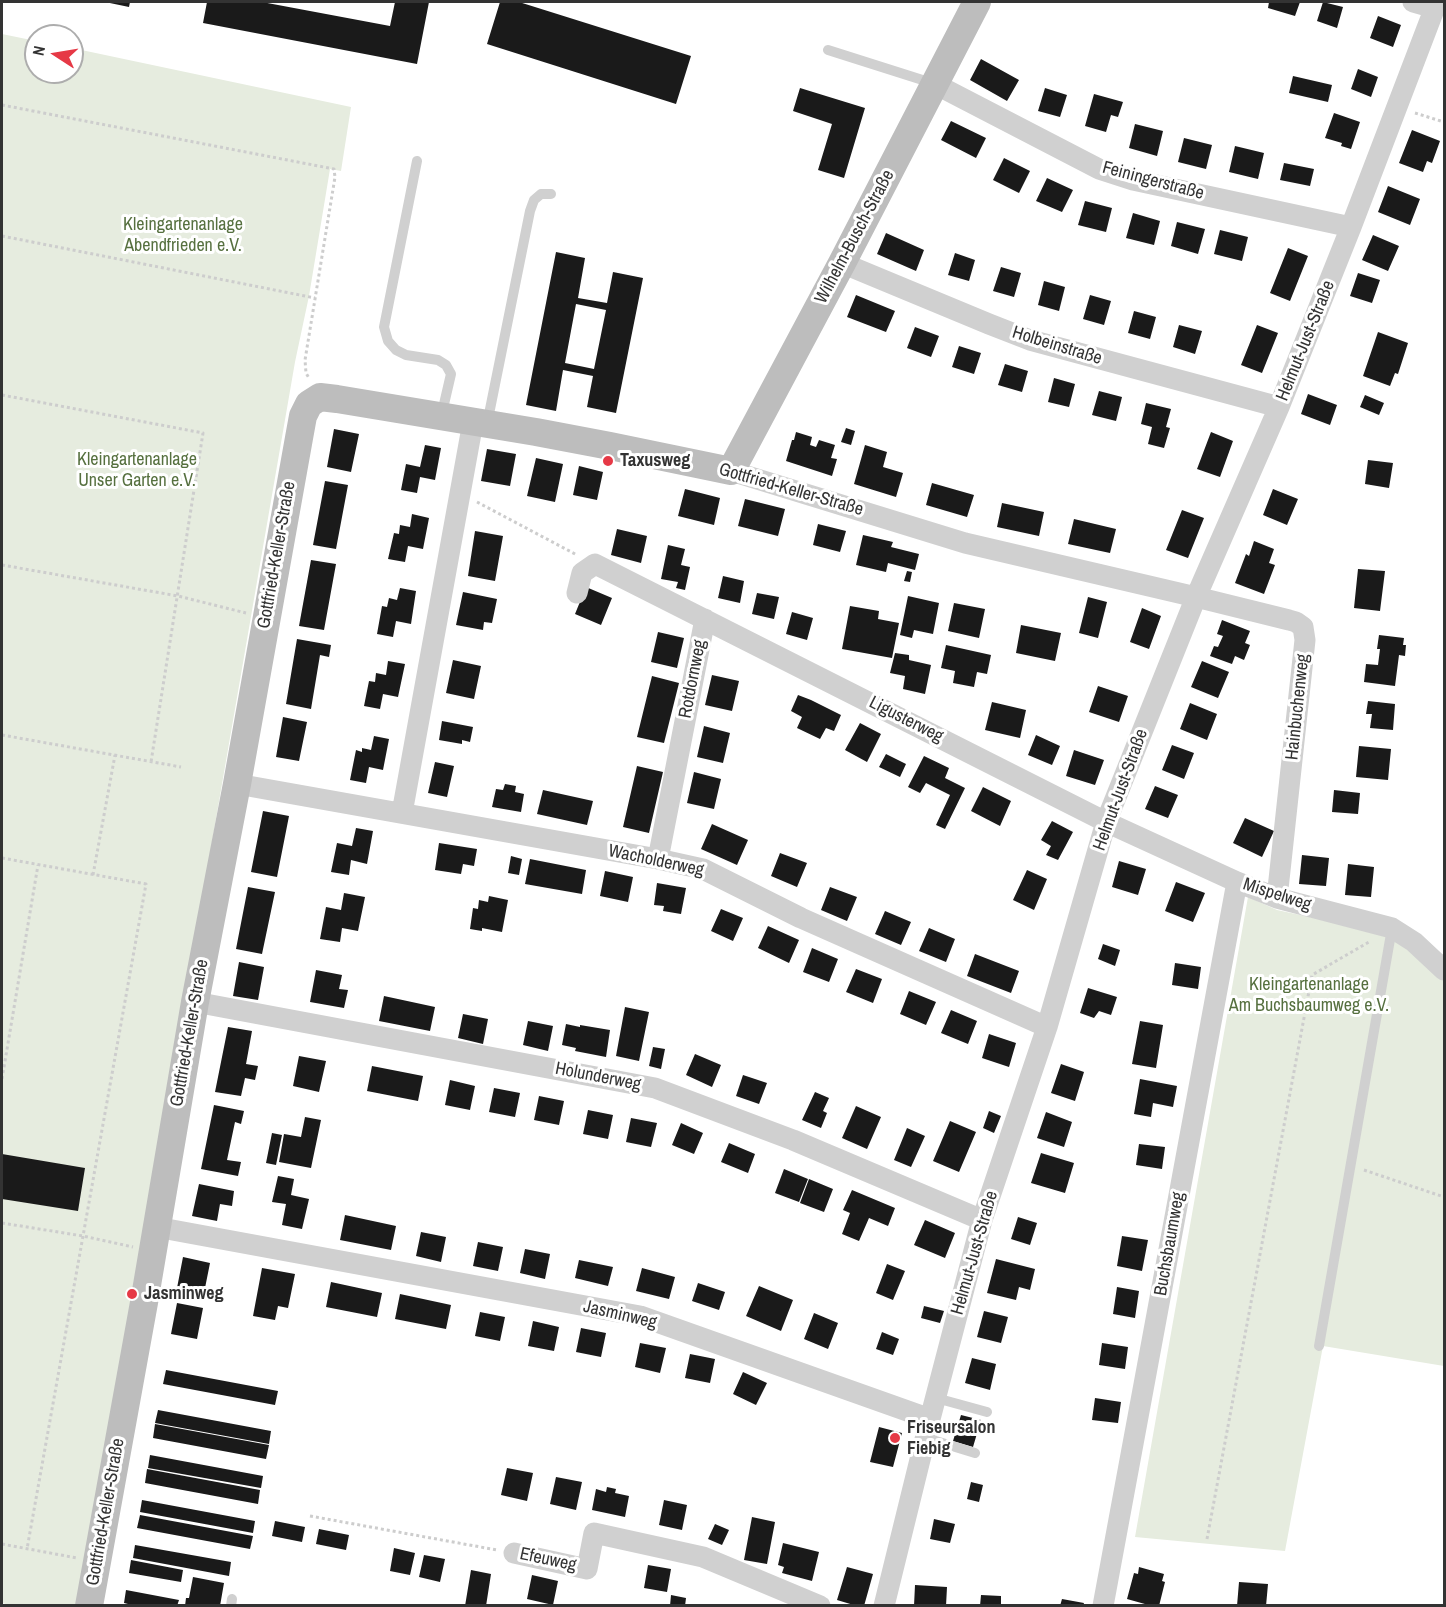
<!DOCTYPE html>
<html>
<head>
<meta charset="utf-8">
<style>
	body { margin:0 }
	#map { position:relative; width:1446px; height:1607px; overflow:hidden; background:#fff; font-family:"Archivo Narrow",sans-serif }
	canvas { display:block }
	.frame { position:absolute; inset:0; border:3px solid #333; pointer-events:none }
	.north { position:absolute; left:24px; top:24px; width:60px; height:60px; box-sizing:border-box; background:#fff; border:2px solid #adadad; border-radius:50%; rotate:282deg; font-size:16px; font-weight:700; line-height:24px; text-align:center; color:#333 }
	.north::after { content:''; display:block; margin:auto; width:21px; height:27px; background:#e63946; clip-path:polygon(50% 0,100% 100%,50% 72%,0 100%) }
</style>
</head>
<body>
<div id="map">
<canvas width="1446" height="1607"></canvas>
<div class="frame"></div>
<div class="north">N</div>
</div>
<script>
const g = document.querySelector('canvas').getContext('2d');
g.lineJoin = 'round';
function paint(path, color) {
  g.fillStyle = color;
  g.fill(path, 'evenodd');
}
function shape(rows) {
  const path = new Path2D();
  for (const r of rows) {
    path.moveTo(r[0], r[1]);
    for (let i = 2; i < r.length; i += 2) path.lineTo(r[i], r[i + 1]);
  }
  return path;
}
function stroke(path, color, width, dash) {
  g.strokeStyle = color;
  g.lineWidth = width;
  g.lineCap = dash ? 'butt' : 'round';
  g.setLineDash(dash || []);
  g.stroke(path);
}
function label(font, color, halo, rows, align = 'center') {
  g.font = font + ' "Archivo Narrow",sans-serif';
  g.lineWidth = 6;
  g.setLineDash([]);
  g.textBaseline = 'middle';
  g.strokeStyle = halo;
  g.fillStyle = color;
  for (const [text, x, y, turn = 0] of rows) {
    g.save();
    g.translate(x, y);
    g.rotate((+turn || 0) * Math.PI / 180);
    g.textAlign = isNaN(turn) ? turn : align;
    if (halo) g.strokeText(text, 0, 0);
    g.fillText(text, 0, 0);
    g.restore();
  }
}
paint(shape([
	[2,34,36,41,36,72,72,72,72,48,351,107,341,171,330,169,309,296,295,362,80,1605,13,1606,2,1603],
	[1248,897,1277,910,1398,936,1444,955,1444,1366,1323,1346,1285,1551,1135,1537]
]), '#e6ecdf');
paint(shape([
	[105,2,130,2,129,7],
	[207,2,262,2,390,26,395,2,429,2,417,64,203,23],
	[500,2,519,2,691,56,676,104,487,44],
	[1269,2,1300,2,1295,16,1268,8],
	[1323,2,1343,7,1337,28,1317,21],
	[1378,16,1401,25,1393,47,1370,38],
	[981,59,1019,80,1007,101,970,80],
	[1358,69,1378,77,1371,97,1351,89],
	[1293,76,1332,85,1328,102,1289,93],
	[800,88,865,108,844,178,818,170,832,124,793,111],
	[1045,88,1067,95,1060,117,1038,111],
	[1094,94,1123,102,1118,117,1111,115,1106,132,1085,126],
	[1334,113,1360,122,1351,149,1341,146,1342,143,1325,138],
	[951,121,986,138,976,158,941,140],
	[1135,124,1163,131,1157,156,1129,148],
	[1412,130,1440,141,1432,163,1427,161,1423,172,1399,163],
	[1184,138,1212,145,1206,169,1178,162],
	[1235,146,1264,153,1258,179,1229,172],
	[1004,158,1030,171,1019,193,993,180],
	[1284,163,1314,169,1310,186,1280,180],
	[1047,178,1073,190,1062,212,1036,201],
	[1388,186,1420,199,1410,225,1378,212],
	[1085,201,1112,208,1106,232,1078,225],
	[1133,213,1160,221,1154,245,1126,238],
	[1177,222,1205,229,1198,254,1171,246],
	[1220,230,1248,237,1242,261,1214,254],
	[886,233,924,250,916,271,877,254],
	[1373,235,1399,246,1388,271,1362,260],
	[1288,248,1308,256,1290,301,1270,293],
	[556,252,585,258,578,298,607,303,613,272,643,278,616,413,587,407,593,376,563,370,556,411,526,405],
	[576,304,606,310,594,369,565,363],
	[955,253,975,260,969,281,948,275],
	[1001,267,1021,273,1014,297,993,291],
	[1358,273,1380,280,1372,303,1350,296],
	[1044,281,1065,287,1059,311,1038,305],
	[856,295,895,311,886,332,847,317],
	[1090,295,1111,301,1104,325,1083,319],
	[1134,311,1156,317,1150,339,1128,333],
	[1179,325,1202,331,1195,354,1173,347],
	[1257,325,1278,333,1262,373,1241,365],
	[915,327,939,336,931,357,907,348],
	[1378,332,1408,343,1398,374,1395,373,1390,386,1363,376],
	[959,346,981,353,974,374,952,367],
	[1005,364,1028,371,1022,392,998,385],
	[1054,378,1075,384,1069,407,1048,402],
	[1099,391,1122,397,1116,421,1092,415],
	[1308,394,1337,405,1330,425,1301,414],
	[1365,395,1384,403,1379,415,1360,407],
	[1146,403,1171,409,1166,427,1170,428,1164,448,1148,444,1152,427,1141,424],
	[846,428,855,431,851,445,841,442],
	[334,429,359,434,351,472,327,467],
	[796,432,812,437,810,445,816,447,819,440,835,445,831,458,837,459,832,476,786,461,792,440,794,440],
	[1211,432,1233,441,1220,477,1197,469],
	[425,445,441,448,435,480,420,477,417,493,401,490,406,464,420,467],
	[865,445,887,452,883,467,903,473,896,497,854,484],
	[487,449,516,454,510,486,481,481],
	[536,458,563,464,555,502,527,496],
	[1368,460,1393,463,1389,488,1365,484],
	[579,466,603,472,597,500,573,495],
	[325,481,348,485,336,549,313,545],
	[932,483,974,495,967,517,926,505],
	[685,489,720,498,714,525,678,516],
	[1273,489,1298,499,1287,525,1263,515],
	[745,499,785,509,778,536,738,526],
	[1002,503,1044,512,1039,536,997,527],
	[1182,510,1204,518,1188,558,1166,550],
	[412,514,429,518,423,549,408,546,405,562,388,559,394,533,399,534,400,525,410,527],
	[1074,519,1116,529,1110,553,1068,544],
	[818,524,846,531,840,552,813,545],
	[617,529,647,536,641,563,611,555],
	[475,531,503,536,495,581,468,576],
	[863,535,893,542,891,547,919,554,915,570,888,563,886,572,856,565],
	[1254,541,1274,549,1269,563,1275,565,1264,594,1235,583,1246,554,1249,556],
	[668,545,685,549,681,565,690,567,685,590,676,588,678,582,661,579],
	[311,560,336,564,324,630,299,626],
	[1358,569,1385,571,1380,611,1354,608],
	[907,571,912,572,910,582,904,581],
	[723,576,744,581,740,603,718,598],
	[586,587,612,598,601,625,575,614],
	[400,588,416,591,411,624,396,621,393,637,377,634,382,606,387,607,389,598,397,600],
	[463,592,497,599,492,623,484,622,483,630,456,625],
	[757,593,779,597,774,619,752,614],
	[908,596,939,603,933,634,914,630,912,638,900,635],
	[1088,597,1107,602,1098,638,1079,633],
	[954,603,985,609,979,638,948,631],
	[850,606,879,611,878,619,899,623,892,658,842,649],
	[1142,608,1161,616,1149,649,1130,642],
	[792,612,813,618,807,640,786,634],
	[1222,620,1250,631,1245,643,1250,645,1244,660,1235,656,1232,664,1210,656,1214,646,1218,647,1223,636,1217,634],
	[1021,625,1061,633,1055,661,1016,653],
	[658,632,684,638,677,668,651,662],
	[1379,635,1404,638,1403,645,1406,645,1405,656,1399,655,1395,686,1364,682,1366,664,1378,665,1380,649,1377,649],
	[297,639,331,645,329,657,320,655,311,709,286,704],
	[946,645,991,655,987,674,977,672,974,687,953,683,955,671,941,668],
	[895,653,909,655,909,660,931,665,925,694,903,689,905,676,890,673],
	[453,660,481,666,474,699,446,693],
	[388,661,405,664,398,697,383,694,380,709,364,706,369,681,375,682,376,673,386,675],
	[1202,661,1229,672,1218,698,1191,687],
	[712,675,739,681,732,711,705,705],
	[652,676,679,683,664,743,637,737],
	[1098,686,1128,696,1119,722,1089,712],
	[798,695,811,700,841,715,834,731,826,728,820,739,797,728,802,717,791,711],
	[1368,701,1395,704,1393,730,1370,728,1372,714,1366,714],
	[992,702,1026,710,1020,738,985,730],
	[1190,703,1217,714,1207,740,1180,729],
	[283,717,307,722,299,761,276,757],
	[442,721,473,727,470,742,462,740,462,744,439,740],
	[860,723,881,734,867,762,845,750],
	[704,726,730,733,723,763,697,757],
	[1036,735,1060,746,1052,765,1028,755],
	[374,736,389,739,383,770,369,767,366,783,350,780,356,750,362,752,362,748,371,750],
	[1172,745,1194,753,1184,779,1162,770],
	[1359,746,1391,749,1388,780,1356,777],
	[1074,750,1104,760,1095,785,1066,776],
	[886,754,906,764,900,777,879,767],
	[924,756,949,768,945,778,965,788,945,829,936,825,950,795,926,783,920,793,908,787],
	[435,762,454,766,447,797,428,793],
	[637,766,663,772,649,833,623,827],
	[694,772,721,779,714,809,687,803],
	[505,784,516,786,515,792,524,794,521,812,492,807,496,789,503,790],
	[1155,786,1178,795,1168,818,1145,809],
	[983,787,1011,801,1000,826,971,811],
	[543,790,593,801,587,825,537,814],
	[1334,790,1360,793,1358,814,1332,812],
	[263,811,289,816,277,877,251,872],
	[1245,818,1274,831,1262,857,1233,843],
	[1052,821,1073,832,1058,860,1046,855,1051,846,1041,840],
	[712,824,748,840,737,865,701,849],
	[356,828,373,831,367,864,351,860,349,875,331,872,337,843,352,846],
	[439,843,477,849,474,866,463,864,461,874,435,870],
	[780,853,807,863,797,887,771,876],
	[1302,855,1329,858,1326,886,1299,884],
	[511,856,522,859,519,875,508,873],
	[530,859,586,870,582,894,525,884],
	[1119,861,1146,869,1138,895,1112,887],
	[1348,864,1374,867,1371,897,1345,895],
	[1027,870,1047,879,1034,910,1013,900],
	[605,871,633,877,628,902,600,896],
	[1176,882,1205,893,1193,922,1165,911],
	[657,883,686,888,681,914,663,911,664,906,654,905],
	[248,887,275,892,262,954,236,949],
	[830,887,857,897,847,921,821,910],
	[344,893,365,897,358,931,342,928,340,942,320,939,326,907,341,910],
	[489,896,508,900,502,932,482,928,482,931,470,929,473,908,478,909,479,900,488,902],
	[721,909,743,918,733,941,711,931],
	[885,911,911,922,901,945,875,934],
	[768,926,799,940,789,963,758,948],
	[929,928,955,939,946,962,919,951],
	[1103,944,1120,950,1115,966,1098,959],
	[812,948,838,959,829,982,803,972],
	[975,954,1019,971,1011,993,967,976],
	[239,962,264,967,258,1000,233,996],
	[1175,963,1201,967,1198,989,1172,985],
	[856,969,882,979,873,1003,846,992],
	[316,970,342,975,339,989,348,990,344,1008,310,1002],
	[1088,988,1117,997,1111,1015,1099,1011,1094,1018,1080,1013],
	[909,991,936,1002,926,1025,900,1014],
	[384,996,435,1007,430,1031,379,1021],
	[625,1007,649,1012,639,1061,616,1056],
	[951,1010,977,1021,968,1044,941,1033],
	[463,1014,488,1019,483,1044,458,1038],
	[528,1021,553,1026,548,1051,523,1045],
	[1140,1021,1163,1025,1156,1068,1132,1064],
	[566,1024,580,1027,580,1025,610,1030,606,1057,575,1051,576,1048,562,1045],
	[228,1027,252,1031,246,1064,258,1066,255,1080,245,1078,241,1096,215,1092],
	[989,1034,1016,1043,1009,1067,982,1058],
	[653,1047,665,1049,661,1069,649,1066],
	[695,1054,721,1065,712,1087,686,1075],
	[299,1056,326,1061,319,1092,293,1086],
	[1061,1064,1084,1072,1075,1101,1051,1093],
	[372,1066,423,1076,418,1101,367,1091],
	[743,1075,767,1083,759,1104,736,1096],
	[1140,1079,1177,1086,1173,1107,1153,1103,1151,1117,1134,1114],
	[450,1080,475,1086,470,1110,445,1105],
	[494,1088,520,1093,515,1117,489,1112],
	[815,1092,829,1098,823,1111,827,1113,821,1128,802,1120],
	[539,1096,564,1101,559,1125,534,1120],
	[214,1105,244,1111,241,1124,235,1122,227,1160,241,1162,238,1176,201,1169],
	[856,1106,881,1117,867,1149,842,1138],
	[588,1110,613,1115,608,1139,583,1134],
	[989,1111,1001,1116,994,1133,983,1128],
	[1046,1112,1072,1122,1064,1147,1037,1138],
	[305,1117,321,1120,311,1168,279,1162,284,1134,301,1137],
	[631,1118,657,1123,651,1147,626,1142],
	[950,1121,976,1132,959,1172,933,1161],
	[681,1123,703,1133,694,1154,672,1145],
	[907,1128,925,1136,911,1167,894,1160],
	[272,1133,282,1135,276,1165,266,1163],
	[729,1143,755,1154,748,1173,721,1162],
	[1139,1144,1165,1147,1162,1169,1136,1165],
	[1041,1153,1074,1163,1065,1193,1031,1183],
	[2,1154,85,1168,78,1211,2,1199],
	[784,1169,808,1179,799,1202,775,1193],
	[278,1176,294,1179,291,1195,309,1199,302,1229,282,1225,286,1204,272,1202],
	[809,1179,833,1189,824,1212,800,1203],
	[199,1184,234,1191,232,1206,220,1204,217,1221,192,1216],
	[852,1190,895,1208,888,1226,869,1218,859,1241,842,1234,850,1213,843,1210],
	[345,1215,396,1226,391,1250,340,1240],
	[1018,1217,1037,1223,1030,1245,1011,1239],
	[925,1220,955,1233,945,1258,914,1245],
	[421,1232,446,1237,441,1262,416,1256],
	[1122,1236,1148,1240,1142,1271,1117,1266],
	[478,1242,503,1247,498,1271,473,1266],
	[525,1249,550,1254,545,1279,520,1273],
	[183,1257,210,1263,204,1293,177,1288],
	[996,1259,1035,1269,1030,1290,1019,1287,1016,1300,987,1293],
	[579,1260,613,1267,608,1286,575,1278],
	[887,1264,905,1271,893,1300,876,1293],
	[262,1268,295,1274,288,1308,278,1306,275,1320,253,1316],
	[642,1268,675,1277,669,1299,636,1291],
	[331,1282,382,1293,377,1317,326,1307],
	[698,1283,725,1292,719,1310,692,1301],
	[759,1286,793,1300,781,1331,746,1316],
	[1117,1287,1139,1291,1135,1318,1113,1314],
	[400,1294,451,1305,446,1329,395,1319],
	[177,1303,203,1308,197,1339,171,1334],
	[924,1306,944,1311,940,1323,921,1318],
	[984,1311,1008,1317,1001,1343,977,1337],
	[480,1312,505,1317,500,1341,475,1336],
	[814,1313,838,1323,828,1349,804,1339],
	[533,1321,559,1327,554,1351,528,1346],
	[581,1328,606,1333,601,1357,576,1352],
	[882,1332,899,1339,893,1355,876,1349],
	[640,1343,666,1348,660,1373,635,1367],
	[1102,1343,1128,1347,1125,1369,1099,1365],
	[690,1354,715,1359,710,1383,685,1378],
	[972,1358,996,1364,990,1390,965,1383],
	[166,1370,278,1391,275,1405,163,1384],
	[743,1372,767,1383,756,1405,733,1394],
	[1095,1398,1121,1402,1118,1423,1092,1420],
	[158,1410,271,1431,269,1444,155,1423],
	[961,1415,981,1420,973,1447,953,1441],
	[155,1424,269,1445,266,1459,153,1438],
	[879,1427,902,1433,893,1467,870,1462],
	[150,1455,263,1476,261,1488,148,1468],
	[507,1468,533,1473,527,1501,501,1495],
	[147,1469,260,1490,258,1504,145,1483],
	[556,1477,582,1482,576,1510,550,1504],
	[971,1482,983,1485,979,1502,967,1499],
	[607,1487,616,1489,615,1493,629,1496,625,1517,592,1510,596,1489,606,1492],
	[142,1500,255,1521,253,1533,140,1512],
	[664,1500,687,1505,682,1530,659,1525],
	[140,1515,253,1536,250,1549,137,1528],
	[752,1517,775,1522,767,1564,744,1560],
	[934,1519,955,1524,950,1543,930,1539],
	[275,1521,305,1527,302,1542,272,1536],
	[715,1524,729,1530,722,1545,708,1539],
	[319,1529,349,1535,346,1550,316,1544],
	[783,1543,819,1552,812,1581,782,1573,784,1567,778,1565],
	[135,1545,231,1562,229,1576,133,1558],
	[394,1548,415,1553,410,1575,390,1571],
	[424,1555,445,1559,440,1582,419,1577],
	[131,1560,183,1570,181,1582,129,1573],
	[648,1565,671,1569,667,1592,644,1588],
	[847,1567,873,1574,864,1606,857,1606,837,1600],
	[1139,1567,1164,1574,1162,1581,1165,1582,1159,1606,1152,1606,1127,1599,1134,1573,1138,1574],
	[471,1570,491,1574,486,1606,465,1606],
	[532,1575,558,1581,553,1605,527,1599],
	[193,1577,224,1583,220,1606,185,1606,186,1598,189,1598],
	[1239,1582,1268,1584,1266,1606,1237,1606],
	[915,1585,947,1587,946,1606,914,1606],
	[126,1590,179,1600,177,1606,136,1606,124,1603],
	[671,1595,686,1598,685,1606,670,1606],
	[981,1595,1001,1596,1001,1606,980,1606],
	[1062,1599,1084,1603,1083,1606,1060,1606]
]), '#1a1a1a');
stroke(shape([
	[2,105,334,169,335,177,305,360,306,373,309,378],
	[1415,113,1444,122],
	[2,236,315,298],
	[2,395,203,433,151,762],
	[477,502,577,555],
	[2,565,178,596,246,613],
	[2,735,181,767],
	[2,858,146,884,27,1549],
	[93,875,115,755],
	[2,1079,38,865],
	[1364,1170,1444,1197],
	[2,1223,83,1236,133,1247],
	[310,1516,497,1550],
	[1207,1539,1312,975,1369,942],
	[2,1544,77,1558]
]), '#cdcdcd', 3, [3, 3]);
stroke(shape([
	[828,50,932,83],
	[417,161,384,327,388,341,396,350,406,355,438,360,446,365,451,374,441,417],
	[487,424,530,211,534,200,541,194,551,194],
	[1319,1346,1392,928],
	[936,1398,987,1412],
	[926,1438,975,1453],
	[231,1606,232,1599]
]), '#d0d0d0', 10);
stroke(shape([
	[1413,2,1434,8],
	[935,84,1099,169,1133,180,1351,227],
	[842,263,989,324,1030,340,1279,407],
	[731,471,965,543,1196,597,1289,620,1296,622,1303,627,1305,640,1277,898],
	[577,593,582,573,595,564,1106,822,1237,882,1277,898,1392,928,1414,942,1444,970],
	[237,784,658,859,703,869,801,918,1047,1027],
	[402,813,473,422],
	[658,859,705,619],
	[195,1002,655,1088,793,1140,982,1220],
	[156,1227,640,1316,930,1419],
	[514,1553,587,1569,594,1533,703,1557,820,1606],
	[884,1606,930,1419,982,1220,1047,1027,1106,822,1196,597,1279,407,1351,227,1437,2],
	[1103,1606,1237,882]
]), '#d0d0d0', 21);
stroke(shape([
	[89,1606,145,1297,195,1002,237,784,299,438,303,416,309,404,320,397,337,399,536,432,610,446,731,471,842,263,977,2]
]), '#bdbdbd', 28);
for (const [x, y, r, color] of [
	[608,461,6,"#e63946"],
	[132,1294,6,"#e63946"],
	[895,1438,6,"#e63946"]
]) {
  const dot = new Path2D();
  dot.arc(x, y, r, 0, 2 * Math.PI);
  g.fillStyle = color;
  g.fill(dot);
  stroke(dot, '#fff', 2);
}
label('18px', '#333', '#fff', [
	["Feiningerstraße",1153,181,15],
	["Wilhelm-Busch-Straße",855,237,-62],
	["Helmut-Just-Straße",1306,341,-68],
	["Holbeinstraße",1057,346,17],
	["Gottfried-Keller-Straße",791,490,16],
	["Gottfried-Keller-Straße",277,555,-80],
	["Rotdornweg",693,679,-79],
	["Hainbuchenweg",1298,707,-84],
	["Ligusterweg",906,720,27],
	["Helmut-Just-Straße",1121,790,-70],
	["Wacholderweg",656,861,12],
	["Mispelweg",1277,895,18],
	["Gottfried-Keller-Straße",190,1033,-80],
	["Holunderweg",598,1077,11],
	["Buchsbaumweg",1170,1244,-80],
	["Helmut-Just-Straße",975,1253,-74],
	["Jasminweg",620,1315,13],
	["Gottfried-Keller-Straße",106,1512,-80],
	["Efeuweg",548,1560,12]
]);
label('18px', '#56703f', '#fff', [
	["Kleingartenanlage",183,225],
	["Abendfrieden e.V.",183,246],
	["Kleingartenanlage",137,460],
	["Unser Garten e.V.",137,481],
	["Kleingartenanlage",1309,985],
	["Am Buchsbaumweg e.V.",1309,1006]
]);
label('bold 18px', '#333', '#fff', [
	["Taxusweg",620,461],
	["Jasminweg",144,1294],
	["Friseursalon",907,1428],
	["Fiebig",907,1449]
], 'left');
</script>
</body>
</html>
